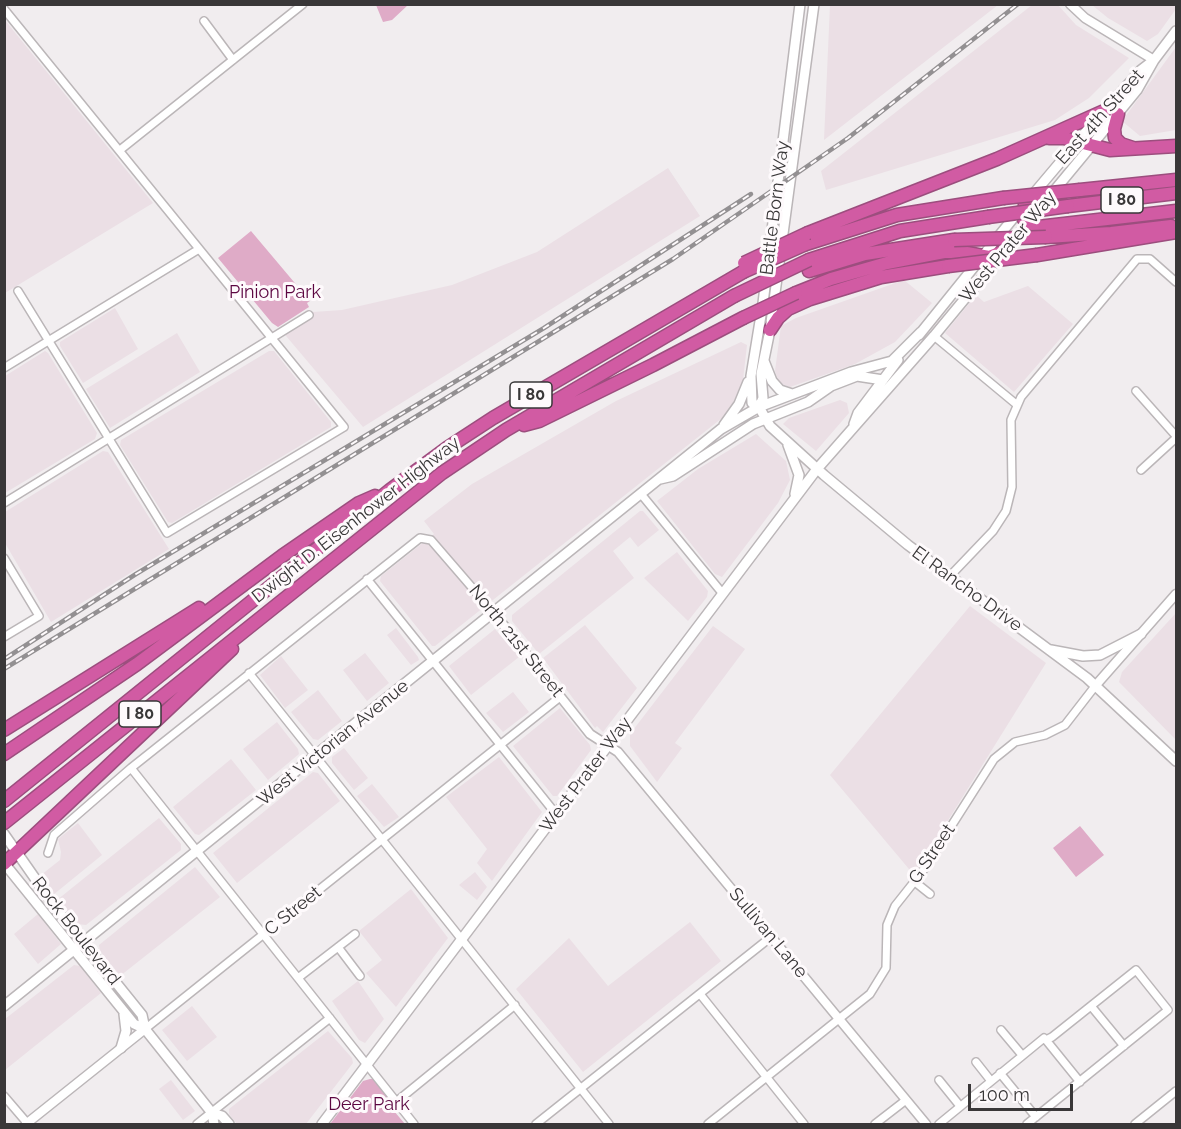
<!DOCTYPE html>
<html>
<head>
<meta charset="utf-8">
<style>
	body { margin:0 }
	#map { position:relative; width:1181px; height:1129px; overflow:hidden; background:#f1edef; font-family:Raleway,sans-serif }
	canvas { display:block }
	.frame { position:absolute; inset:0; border:6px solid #393738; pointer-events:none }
	.scale { position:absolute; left:968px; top:1084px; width:105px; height:27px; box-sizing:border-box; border:3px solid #393738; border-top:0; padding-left:8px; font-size:18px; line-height:21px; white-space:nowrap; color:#393738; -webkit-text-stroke:4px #fefafc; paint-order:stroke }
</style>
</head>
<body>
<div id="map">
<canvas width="1181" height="1129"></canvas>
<div class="frame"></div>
<div class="scale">100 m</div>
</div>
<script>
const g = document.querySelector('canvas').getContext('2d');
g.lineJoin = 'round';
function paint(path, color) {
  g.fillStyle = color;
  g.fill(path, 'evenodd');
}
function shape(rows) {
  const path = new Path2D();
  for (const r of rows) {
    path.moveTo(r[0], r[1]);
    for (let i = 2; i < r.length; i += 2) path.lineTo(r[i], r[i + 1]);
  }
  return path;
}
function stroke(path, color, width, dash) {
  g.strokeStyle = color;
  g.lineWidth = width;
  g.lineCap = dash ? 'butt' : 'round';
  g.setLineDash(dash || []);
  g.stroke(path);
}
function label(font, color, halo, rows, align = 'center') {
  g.font = font + ' Raleway,sans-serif';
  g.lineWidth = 6;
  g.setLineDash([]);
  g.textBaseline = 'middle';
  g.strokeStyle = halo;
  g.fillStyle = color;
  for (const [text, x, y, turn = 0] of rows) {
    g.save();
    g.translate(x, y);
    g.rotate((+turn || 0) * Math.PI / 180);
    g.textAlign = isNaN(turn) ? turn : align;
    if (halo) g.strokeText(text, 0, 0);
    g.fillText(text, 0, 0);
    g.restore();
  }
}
paint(shape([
	[830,5,830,4,998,5,824,140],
	[1032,5,1058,5,1076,25,1129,58,1089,98,1055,120,826,190,821,171],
	[1092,5,1176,5,1176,9,1158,34,1147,41,1108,18],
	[4,19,153,203,5,293,4,293],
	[1176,47,1176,130,1140,136,1122,121],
	[668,168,700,216,363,427,281,330,313,312,342,310,452,285,537,252],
	[904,280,932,303,895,342,855,364,790,387,779,383,775,371,781,326,796,318],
	[1028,286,1073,324,1014,392,945,333,976,295,984,302],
	[115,308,138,349,83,383,60,346,60,342],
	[177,333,200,372,110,428,86,389],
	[741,342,747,345,743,380,734,401,722,418,435,646,432,646,380,581,381,576,434,534,424,521,472,484,616,401],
	[45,351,48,353,97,433,95,439,5,493,5,376],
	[269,351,274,351,331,422,331,427,172,523,168,522,120,445,121,440],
	[840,400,847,403,849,413,816,451,783,424,789,418],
	[756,434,786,461,790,480,778,503,722,577,715,574,657,501,698,469],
	[103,451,108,452,169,549,51,622,5,543,5,512],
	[640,511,643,511,659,530,638,547,630,537,613,551,634,578,539,654,512,621,512,615],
	[677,552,708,591,707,597,688,621,644,578],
	[970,606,1046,663,914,875,830,775],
	[1176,613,1176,740,1119,682,1122,672],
	[585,625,637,688,603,732,597,726,595,728,543,658],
	[713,626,745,649,675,743,682,748,657,782,630,746,630,734],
	[396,628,418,657,419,660,411,665,387,635],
	[495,629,519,657,471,695,449,666],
	[365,653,389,683,367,701,343,670],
	[281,656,308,690,285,708,260,675],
	[318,690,342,721,318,740,313,739,291,712],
	[513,692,529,712,503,732,486,713],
	[560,708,590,745,591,750,557,796,553,796,513,746],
	[277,722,298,749,299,754,268,780,243,749],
	[344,748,368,778,354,790,332,763,332,757],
	[499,757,542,812,492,881,477,863,487,849,446,797],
	[231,759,256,790,199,835,195,834,173,807],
	[313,772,318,773,340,801,237,883,213,853],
	[372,784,399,817,384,827,357,796],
	[159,818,181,844,181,850,86,925,76,924,57,900],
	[78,823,102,855,53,895,41,875,60,860,61,852,58,839],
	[195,867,220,897,120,976,100,951,99,945],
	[475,872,487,887,477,900,459,885],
	[411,889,448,938,396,1007,366,973,382,960,359,931],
	[38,914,61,944,38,964,14,934],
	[690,922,721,961,583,1072,516,989,569,938,608,986],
	[74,965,80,966,101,993,5,1070,5,1019],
	[358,981,384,1019,365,1043,359,1040,332,1001],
	[192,1006,217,1037,187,1061,162,1030],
	[328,1031,352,1058,353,1063,306,1124,237,1124,229,1114,229,1109],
	[171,1080,195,1111,183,1120,159,1089]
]), '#ebdfe5');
paint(shape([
	[376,5,408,5,392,20,383,22],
	[251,231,310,301,307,303,309,307,278,327,272,323,218,258],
	[1080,826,1104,855,1076,877,1053,848],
	[370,1079,375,1079,388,1094,388,1104,405,1124,330,1124,363,1081]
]), '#dfabc7');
const minor = shape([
	[4,9,344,427,167,533,18,291],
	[204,21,233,60],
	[120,150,303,4],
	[934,336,1016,404],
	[4,368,199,249],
	[1136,391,1176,436],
	[1141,470,1176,438],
	[641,494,723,594],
	[4,503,309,315],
	[4,558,39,616,4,637],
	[950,576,993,531,1006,511,1012,487,1011,420,1021,397,1137,259,1150,259,1176,282],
	[367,579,556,814],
	[249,673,609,1124],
	[131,768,414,1124],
	[48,853,54,835,131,768,420,538,431,540,494,613],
	[915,882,930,894],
	[338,947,360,976],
	[298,978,355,934],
	[700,994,804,1124],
	[1091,1006,1124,1046],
	[145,1029,560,697],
	[1001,1030,1022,1055],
	[1046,1040,1080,1082],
	[976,1062,991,1081],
	[1000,1073,1036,1117],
	[939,1080,960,1106],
	[4,1096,28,1124],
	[396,1102,515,1005],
	[197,1124,330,1018],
	[536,1124,771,937],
	[708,1124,870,994,886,968,887,925,895,906,922,872,994,759,1015,742,1045,735,1065,725,1096,685],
	[875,1124,906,1100],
	[939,1124,1044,1038,1046,1040,1052,1037,1136,970,1168,1010,1027,1124],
	[1135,1124,1176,1091]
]);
const tertiary = shape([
	[1070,4,1085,18,1154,60],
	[494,613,590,734,618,752,926,1124],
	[1096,685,1176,594],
	[26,1124,145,1029]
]);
const secondary = shape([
	[800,4,763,303,751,376,752,403,759,407,770,426,824,475,908,545,1087,678,1176,761],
	[1030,198,1095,121,1141,70,1154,60,1176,31],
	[919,335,1019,211],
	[764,361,772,381,780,390,792,394],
	[759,407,763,398,761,374,770,330,814,4],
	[854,424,858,413,898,360],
	[724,425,739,404,748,382],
	[788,445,799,475,795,494],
	[660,479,673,476,753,424,808,402,831,386,857,376,883,380],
	[1051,650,1083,656,1100,655,1141,634],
	[4,834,55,907,142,1015,145,1029,212,1113,214,1124],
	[4,863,134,1024,145,1029],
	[4,1006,721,429,759,407,851,372,892,361,921,332],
	[121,1048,126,1031,124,1014],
	[212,1113,222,1116,229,1124],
	[322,1124,817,469,934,336,1092,145,1137,90,1154,60]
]);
const motorway = shape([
	[1118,114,1114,129,1115,138,1121,144,1133,148],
	[1049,138,1064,138,1110,150,1176,146],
	[1080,190,1176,180],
	[1025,204,1024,219,1038,227,1176,211],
	[1068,206,1176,193],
	[808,233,997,159,1104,111],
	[1046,237,1111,233,1171,226],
	[806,244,897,215,1003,198],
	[1037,255,1176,232],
	[809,260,900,231,988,217],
	[809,271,865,254,954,240],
	[796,293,831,279,887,263,944,252,961,252,989,257,1004,251],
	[770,330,778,318,788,309,810,299,881,277,948,266],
	[524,425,539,421,653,365,743,318],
	[4,730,199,608],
	[4,754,137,664,282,556,359,503,375,496],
	[4,801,390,490,447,448,493,418,743,272],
	[4,823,442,473,506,430,734,296],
	[4,864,232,649]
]);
stroke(minor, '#bbb6b8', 10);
stroke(tertiary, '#bbb6b8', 11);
stroke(secondary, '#bbb6b8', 12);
stroke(motorway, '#9c4e7e', 15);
stroke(minor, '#fff', 7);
stroke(tertiary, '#fff', 8);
stroke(secondary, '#fff', 9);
stroke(motorway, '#d15ba3', 12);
const rail = shape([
	[6,658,136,574,544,328,751,194],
	[4,669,673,259,848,138,1018,4]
]);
stroke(rail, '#939092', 4.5);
stroke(rail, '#fefafc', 2, [7]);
const motorwayBridge = shape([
	[1003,198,1080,190],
	[988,217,1068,206],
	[954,240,1046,237],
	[744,263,808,233],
	[948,266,1037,255],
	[743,272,806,244],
	[734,296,809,260],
	[743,318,796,293]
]);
stroke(motorwayBridge, '#9c4e7e', 15, []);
stroke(motorwayBridge, '#d15ba3', 12);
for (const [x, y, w] of [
	[1122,200,42],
	[531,395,42],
	[140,714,42]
]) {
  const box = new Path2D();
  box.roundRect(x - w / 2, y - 13, w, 26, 4.5);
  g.fillStyle = '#fefafc';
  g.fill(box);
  stroke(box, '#393738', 1.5);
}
label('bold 16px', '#393738', null, [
	["I 80",1122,200],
	["I 80",531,395],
	["I 80",140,714]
]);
label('18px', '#393738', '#fefafc', [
	["East 4th Street",1100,117,-48],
	["Battle Born Way",775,208,-83],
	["West Prater Way",1008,247,-50],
	["Dwight D. Eisenhower Highway",356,520,-38],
	["El Rancho Drive",967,589,36],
	["North 21st Street",516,641,51],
	["West Victorian Avenue",333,743,-39],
	["West Prater Way",586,775,-53],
	["G Street",932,854,-56],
	["C Street",293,911,-39],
	["Rock Boulevard",76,931,52],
	["Sullivan Lane",768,933,50]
]);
label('18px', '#5c0641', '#fefafc', [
	["Pinion Park",275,293],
	["Deer Park",369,1105]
]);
</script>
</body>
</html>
